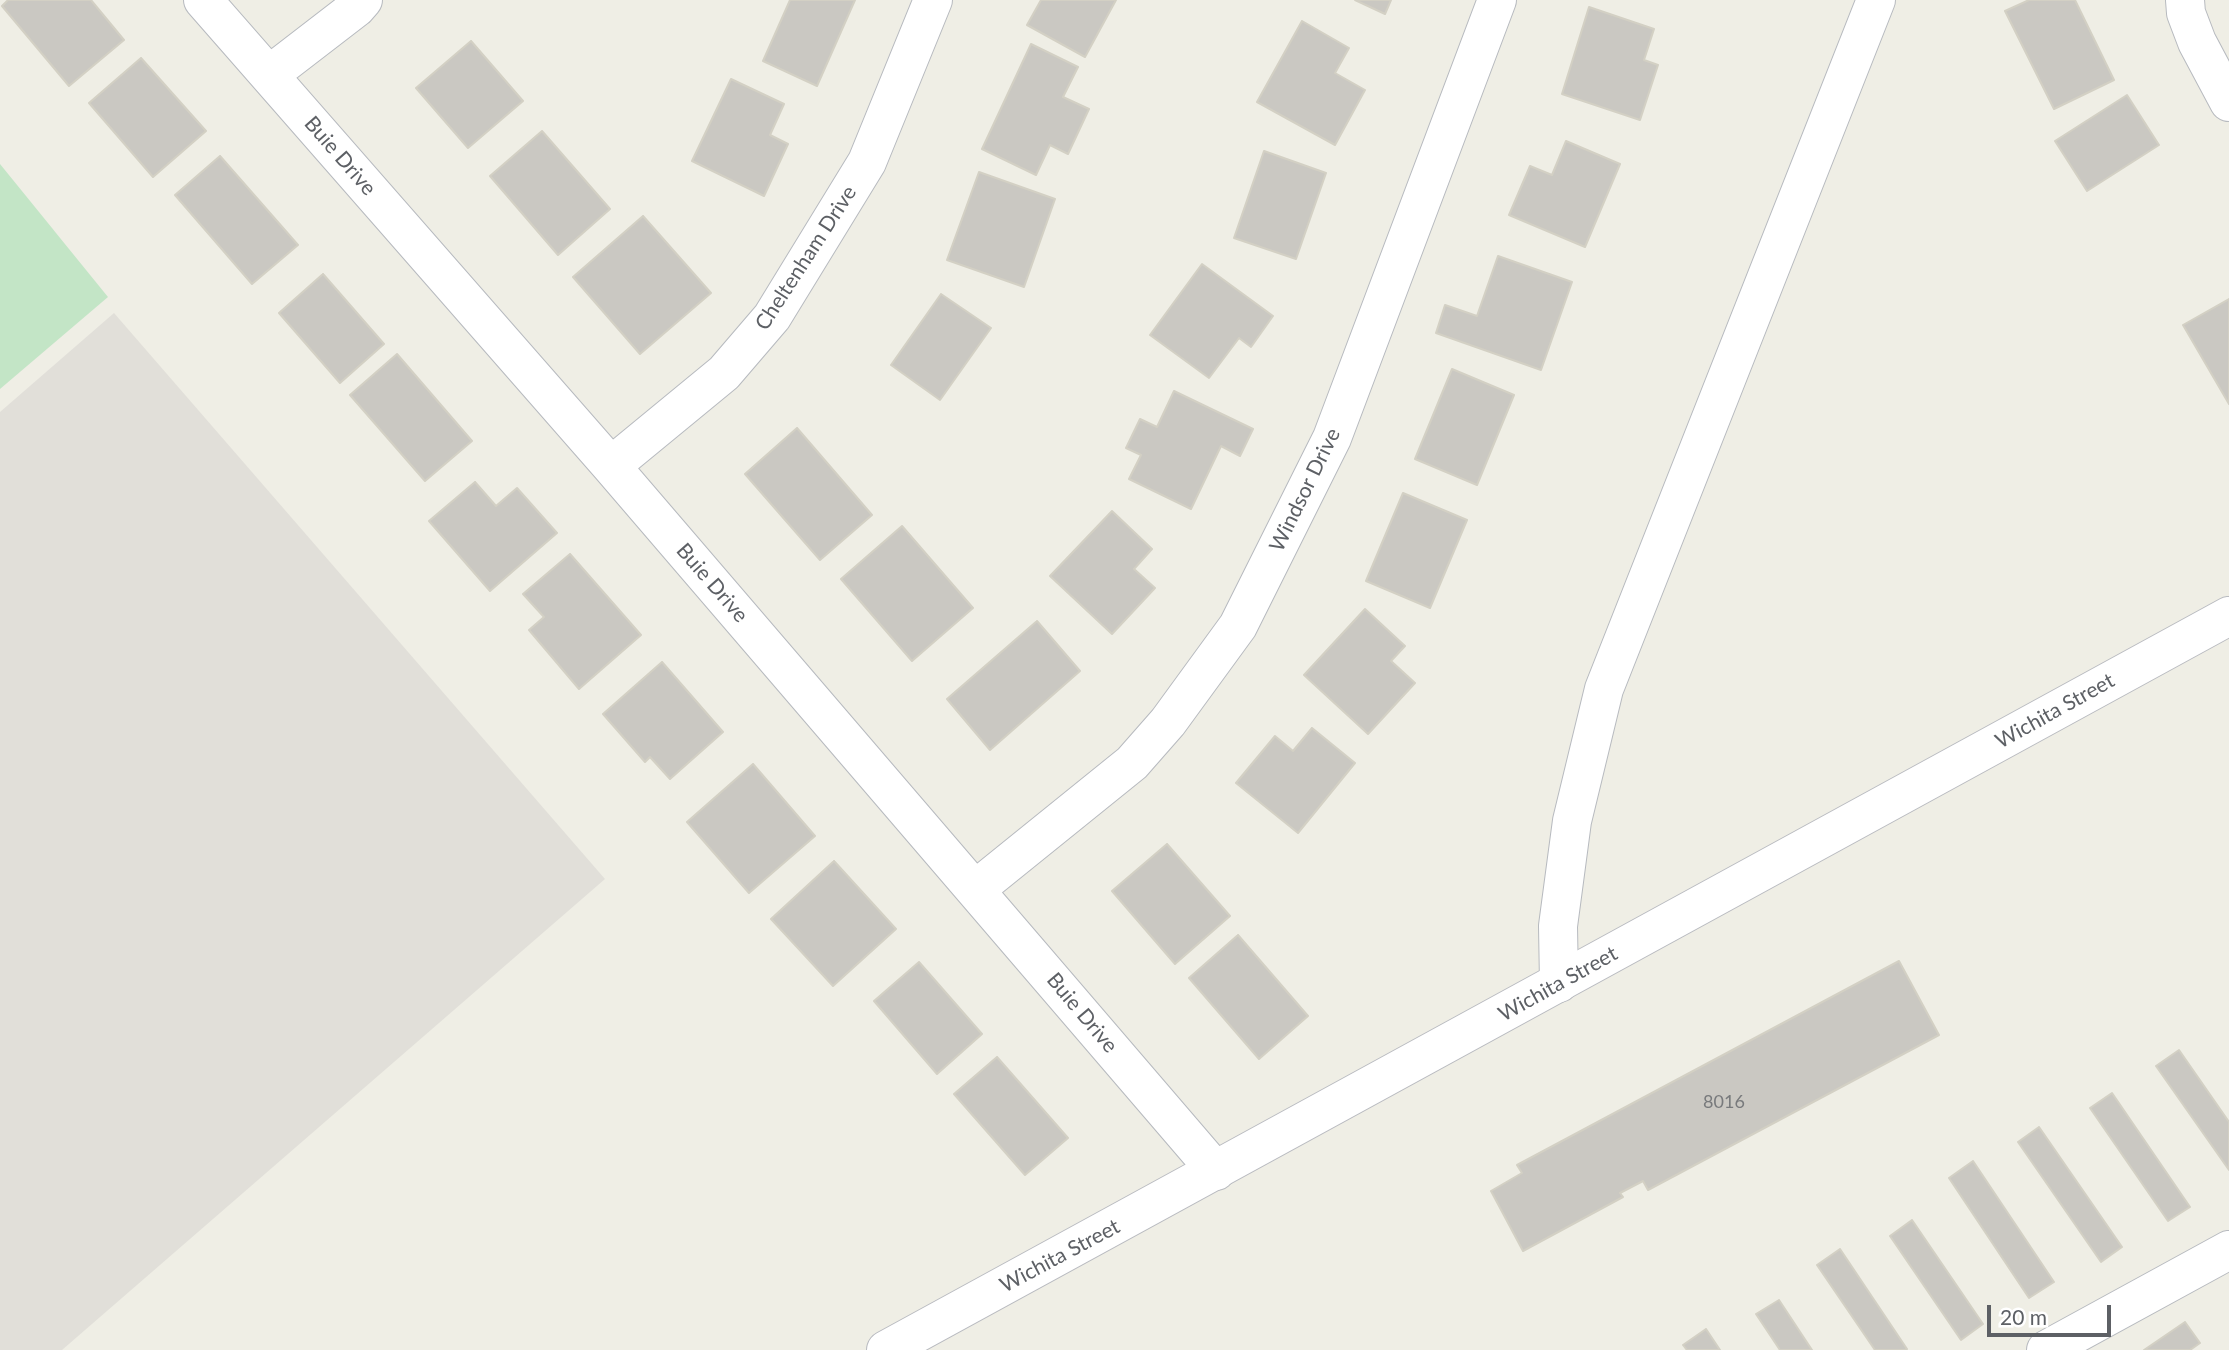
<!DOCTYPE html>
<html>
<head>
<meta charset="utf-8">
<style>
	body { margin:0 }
	#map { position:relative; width:2229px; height:1350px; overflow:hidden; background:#efeee5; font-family:Lato,sans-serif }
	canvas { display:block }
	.scale { position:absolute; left:1987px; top:1305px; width:124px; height:32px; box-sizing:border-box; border:4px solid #5d6065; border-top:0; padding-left:9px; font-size:21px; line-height:24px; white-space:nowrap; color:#5d6065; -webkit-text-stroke:5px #fff; paint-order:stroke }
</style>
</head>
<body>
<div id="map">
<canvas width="2229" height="1350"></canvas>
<div class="scale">20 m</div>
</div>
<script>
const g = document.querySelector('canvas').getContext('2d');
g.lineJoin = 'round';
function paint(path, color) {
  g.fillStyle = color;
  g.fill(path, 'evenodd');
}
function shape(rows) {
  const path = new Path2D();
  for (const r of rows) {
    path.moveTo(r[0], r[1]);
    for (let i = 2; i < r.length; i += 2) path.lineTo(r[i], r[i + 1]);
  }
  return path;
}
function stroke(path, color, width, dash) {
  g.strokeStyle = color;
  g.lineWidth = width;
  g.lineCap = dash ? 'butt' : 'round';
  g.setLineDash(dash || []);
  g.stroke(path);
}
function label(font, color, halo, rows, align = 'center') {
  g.font = font + ' Lato,sans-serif';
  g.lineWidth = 7;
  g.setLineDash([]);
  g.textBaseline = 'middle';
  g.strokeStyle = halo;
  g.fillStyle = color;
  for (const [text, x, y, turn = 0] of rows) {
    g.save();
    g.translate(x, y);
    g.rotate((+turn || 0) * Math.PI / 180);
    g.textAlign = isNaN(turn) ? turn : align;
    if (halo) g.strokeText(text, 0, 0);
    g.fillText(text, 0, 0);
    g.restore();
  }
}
paint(shape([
	[114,313,605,879,62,1350,0,1350,0,412]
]), '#e1dfd9');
paint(shape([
	[0,164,108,297,0,389]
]), '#c3e5c6');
const building = shape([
	[8,0,91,0,124,40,69,86,2,6,8,0],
	[790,0,855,0,817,86,763,61,790,0],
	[1041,0,1116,0,1085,57,1027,25,1041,0],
	[1355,0,1391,0,1385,14,1355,0],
	[2029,0,2075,0,2114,80,2054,109,2005,11,2029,0],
	[1589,7,1654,29,1644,60,1658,65,1640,120,1562,94,1589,7],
	[1302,21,1349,48,1335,73,1365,90,1335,145,1257,102,1302,21],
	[471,41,523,101,468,148,416,88,471,41],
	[1031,44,1078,67,1063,97,1089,109,1068,154,1050,145,1036,175,982,149,1031,44],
	[141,58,206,131,153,177,89,103,141,58],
	[731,79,784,104,770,135,788,144,764,196,692,161,731,79],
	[2127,95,2159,145,2087,191,2055,141,2127,95],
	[542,131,610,209,558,255,490,176,542,131],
	[1566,141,1620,164,1585,247,1509,215,1530,166,1552,175,1566,141],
	[1264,151,1326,173,1296,259,1234,238,1264,151],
	[220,156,298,245,252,284,175,195,220,156],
	[979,172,1055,199,1024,287,947,260,979,172],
	[643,216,711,293,640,354,573,277,643,216],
	[1498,256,1572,282,1541,370,1436,333,1445,305,1477,316,1498,256],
	[1202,264,1273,316,1251,347,1239,338,1209,378,1150,335,1202,264],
	[323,274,384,344,340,383,279,313,323,274],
	[941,294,991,328,940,400,891,365,941,294],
	[2229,299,2229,404,2183,325,2229,299],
	[397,354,472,441,425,481,350,395,397,354],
	[1452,369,1514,395,1477,485,1415,459,1452,369],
	[1174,391,1253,429,1240,456,1221,446,1191,509,1129,479,1141,455,1126,448,1140,419,1157,427,1174,391],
	[797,428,872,515,820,560,745,474,797,428],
	[475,482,496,506,517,488,557,533,490,591,429,521,475,482],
	[1403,493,1467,520,1430,608,1366,581,1403,493],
	[1112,511,1152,549,1134,569,1155,588,1112,634,1050,576,1112,511],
	[902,526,973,608,912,661,841,579,902,526],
	[570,554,641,635,579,689,529,630,544,617,523,594,570,554],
	[1365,609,1405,646,1391,661,1415,683,1368,734,1304,675,1365,609],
	[1037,621,1080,671,990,750,947,699,1037,621],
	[662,662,723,732,670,779,650,757,645,762,603,714,662,662],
	[1312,728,1355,763,1298,833,1236,783,1275,736,1293,751,1312,728],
	[753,764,815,836,749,893,687,822,753,764],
	[1167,844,1230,916,1175,964,1112,891,1167,844],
	[834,861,896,929,833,986,771,919,834,861],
	[1238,935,1308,1016,1259,1059,1189,978,1238,935],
	[1899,961,1939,1035,1648,1190,1643,1181,1620,1193,1623,1197,1523,1251,1491,1191,1522,1173,1517,1165,1899,961],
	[919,962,982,1034,937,1074,874,1001,919,962],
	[2179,1050,2229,1122,2229,1170,2156,1066,2179,1050],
	[997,1057,1068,1138,1025,1175,954,1094,997,1057],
	[2112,1093,2190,1207,2168,1221,2090,1108,2112,1093],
	[2039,1127,2122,1247,2101,1262,2018,1142,2039,1127],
	[1973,1161,2054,1282,2029,1298,1949,1178,1973,1161],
	[1912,1220,1983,1324,1961,1340,1890,1236,1912,1220],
	[1840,1249,1907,1349,1905,1350,1875,1350,1817,1265,1840,1249],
	[1779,1300,1812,1350,1780,1350,1756,1314,1779,1300],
	[2185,1322,2200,1343,2190,1350,2144,1350,2185,1322],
	[1706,1329,1720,1350,1687,1350,1683,1345,1706,1329]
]);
paint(building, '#cac8c2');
stroke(building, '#d3d0c4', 2);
const minor = shape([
	[203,0,611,466,1216,1171],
	[2185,0,2186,13,2197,42,2229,102],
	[269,75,356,8,363,0],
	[611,466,724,373,772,317,867,162,933,0],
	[976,889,1132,763,1168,722,1238,626,1332,438,1497,0],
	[2046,1350,2229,1250]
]);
const tertiary = shape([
	[1559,983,1558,926,1572,821,1604,689,1876,0]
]);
const secondary = shape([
	[886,1350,2229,616]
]);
stroke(minor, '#b7babf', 40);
stroke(tertiary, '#b7babf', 40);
stroke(secondary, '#b9bbc0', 40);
stroke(minor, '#fff', 38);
stroke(tertiary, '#fff', 38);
stroke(secondary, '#fff', 38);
label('18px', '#787a7c', null, [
	["8016",1724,1102]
]);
label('21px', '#5d6065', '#fff', [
	["Buie Drive",340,156,49],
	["Cheltenham Drive",806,258,-57],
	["Windsor Drive",1305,490,-64],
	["Buie Drive",712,583,49],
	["Wichita Street",2055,711,-29],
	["Wichita Street",1558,984,-29],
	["Buie Drive",1082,1013,50],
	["Wichita Street",1060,1256,-28]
]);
</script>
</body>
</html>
